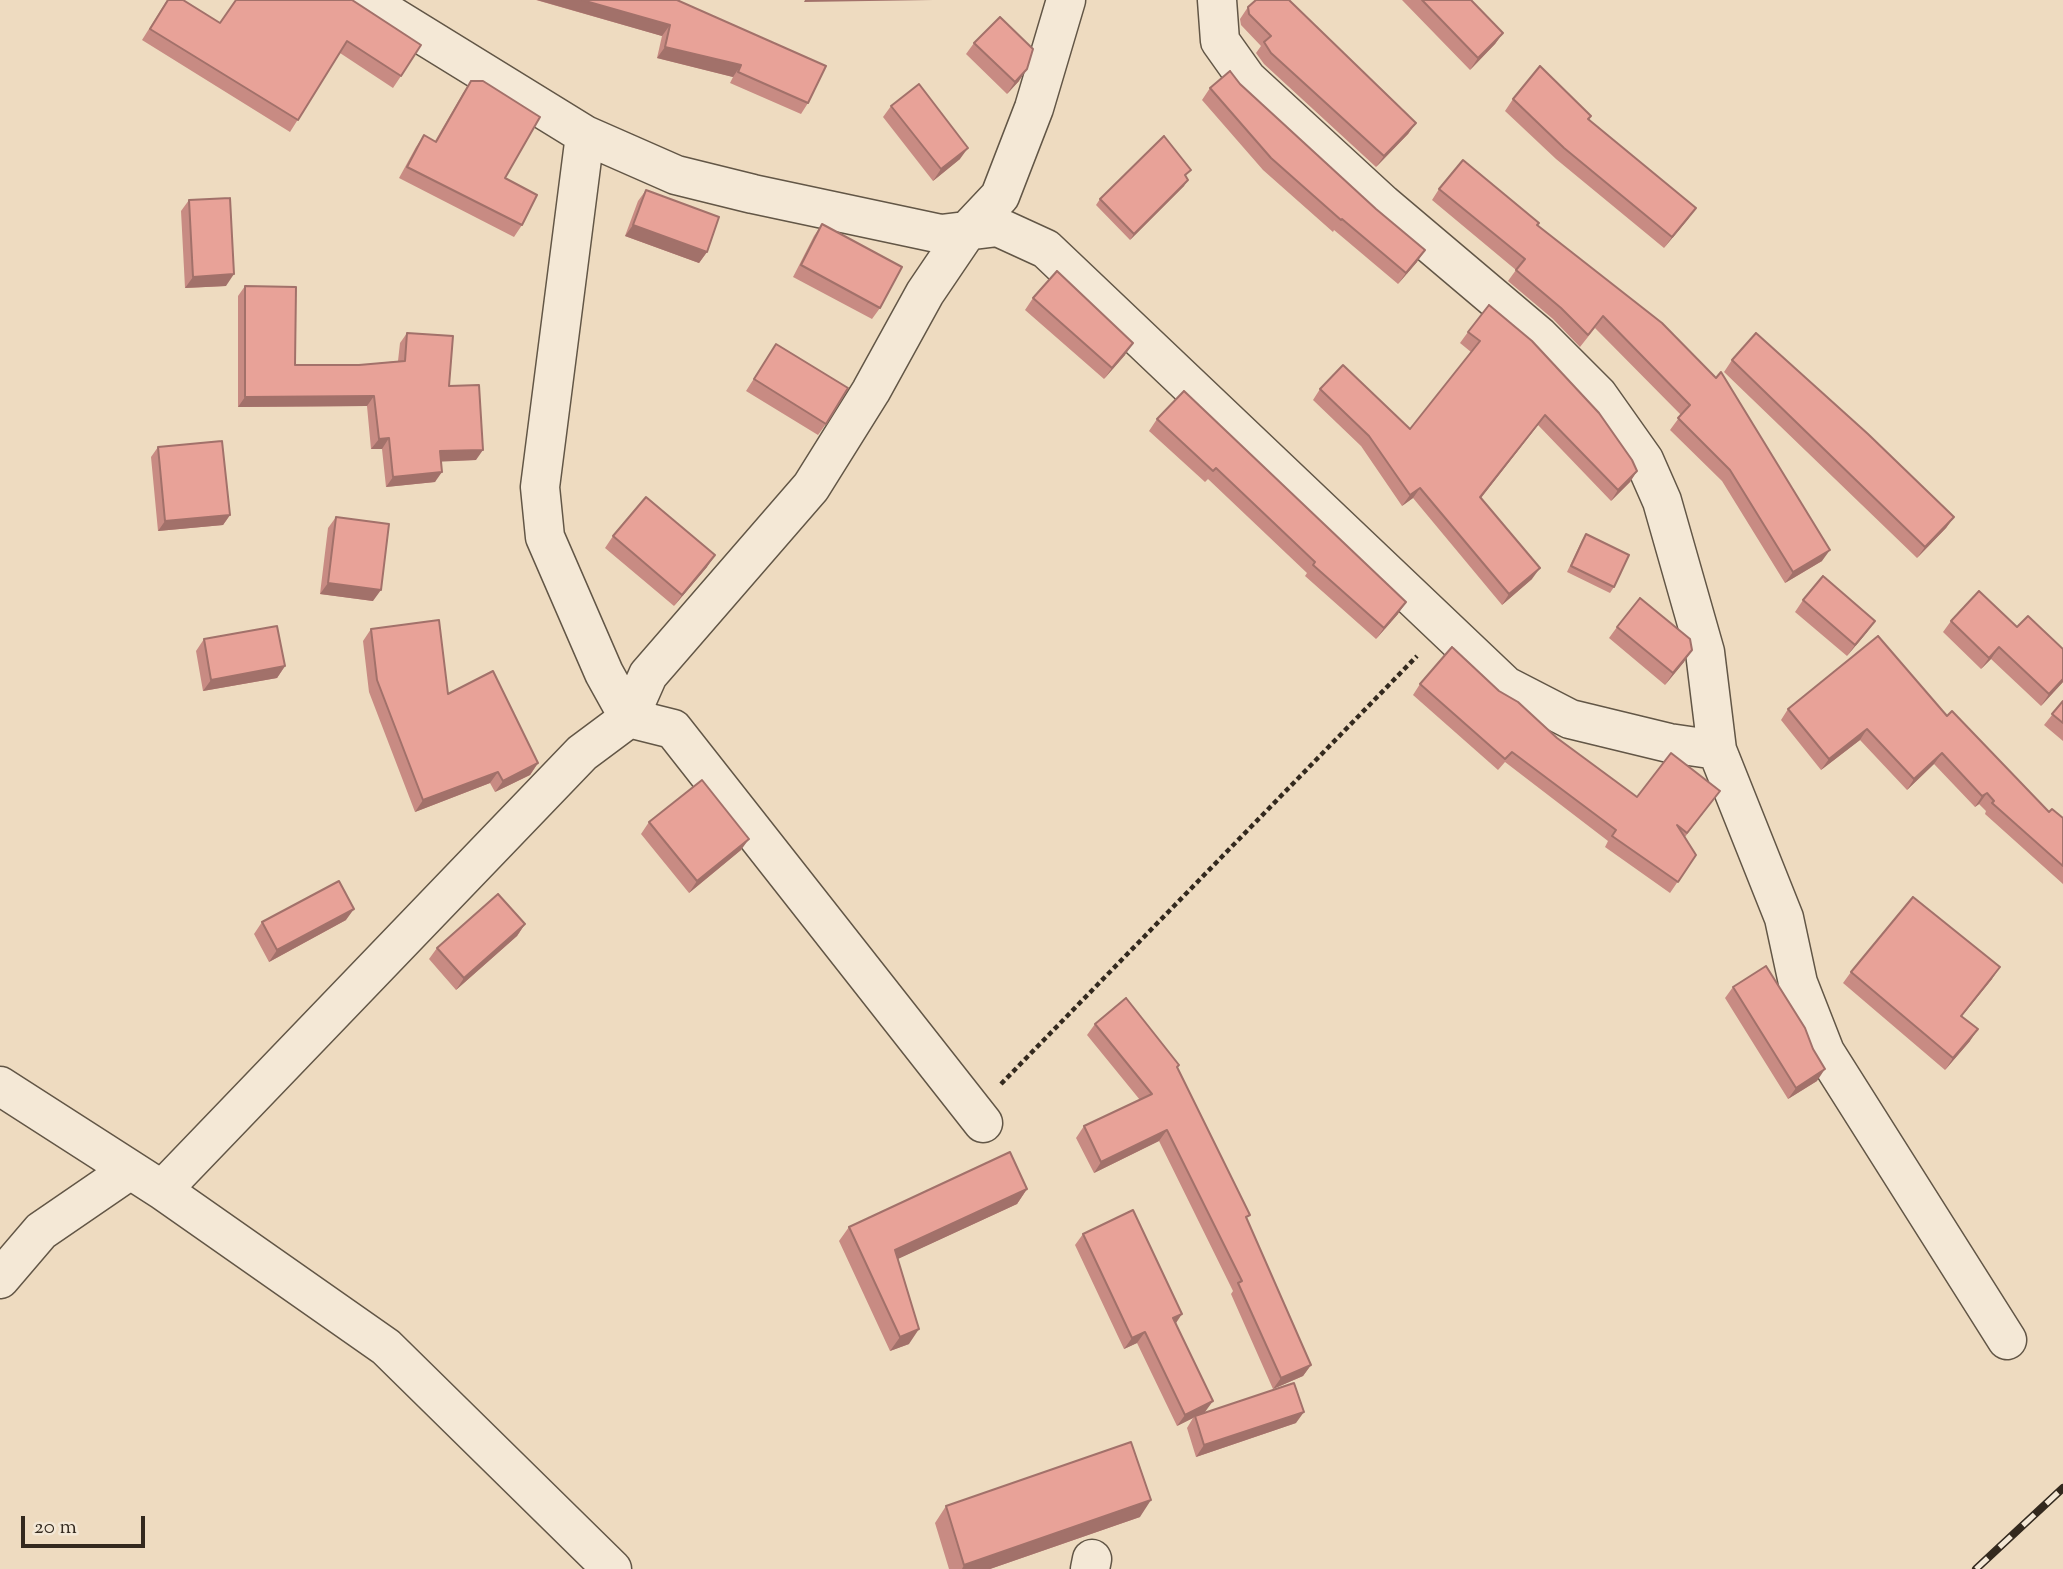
<!DOCTYPE html>
<html>
<head>
<meta charset="utf-8">
<style>
	body { margin:0 }
	#map { position:relative; width:2063px; height:1569px; overflow:hidden; background:#eedbc0; font-family:"Sorts Mill Goudy",serif }
	canvas { display:block }
	.scale { position:absolute; left:21px; top:1516px; width:124px; height:32px; box-sizing:border-box; border:4px solid #33291e; border-top:0; padding-left:9px; font-size:21px; line-height:24px; white-space:nowrap; color:#33291e; -webkit-text-stroke:5px #f4e8d6; paint-order:stroke }
</style>
</head>
<body>
<div id="map">
<canvas width="2063" height="1569"></canvas>
<div class="scale">20 m</div>
</div>
<script>
const g = document.querySelector('canvas').getContext('2d');
g.lineJoin = 'round';
function shape(rows) {
  const path = new Path2D();
  for (const r of rows) {
    path.moveTo(r[0], r[1]);
    for (let i = 2; i < r.length; i += 2) path.lineTo(r[i], r[i + 1]);
  }
  return path;
}
function stroke(path, color, width, dash) {
  g.strokeStyle = color;
  g.lineWidth = width;
  g.lineCap = dash ? 'butt' : 'round';
  g.setLineDash(dash || []);
  g.stroke(path);
}
function paint(path, color) {
  g.fillStyle = color;
  g.fill(path, 'evenodd');
}
const street = shape([
	[366,0,585,135,676,175,753,194,941,234,998,227,1046,249,1506,686,1570,719,1669,743,1717,750],
	[1217,0,1220,41,1247,79,1383,204,1539,336,1598,395,1644,460,1662,501,1705,652,1717,750,1784,918,1798,983,1825,1052,2007,1340],
	[585,135,540,487,545,537,604,673,629,718],
	[629,718,648,675,811,487,871,391,925,293,967,231,1000,196,1034,108,1066,0],
	[0,1086,162,1190,386,1347,612,1569],
	[162,1190,582,753,629,718,673,729,983,1123],
	[0,1279,41,1231,130,1170],
	[1090,1569,1092,1559]
]);
stroke(street, '#625646', 41);
stroke(shape([
	[1001,1084,1417,656]
]), '#33291e', 4.5, [5, 3.5]);
stroke(street, '#f4e8d6', 38);
const rail = shape([
	[1976,1569,2063,1488]
]);
stroke(rail, '#33291e', 8);
stroke(rail, '#f4e8d6', 5, [16]);
paint(shape([
	[167,0,183,0,220,23,352,0,401,76,393,88,340,53,290,132,142,40],
	[536,0,677,0,808,103,801,114,730,83,733,77,657,58,662,36],
	[1402,0,1471,0,1503,33,1495,44,1470,70],
	[1248,7,1416,123,1408,134,1376,167,1264,64,1256,53,1261,46,1241,25,1240,19],
	[974,43,1019,81,1007,94,966,54],
	[471,81,522,225,514,237,399,178,416,147,424,135,435,141,463,93],
	[1240,84,1417,262,1398,284,1334,230,1333,232,1263,170,1202,100,1210,88],
	[1513,99,1591,116,1589,119,1688,219,1664,248,1556,159,1505,111],
	[891,106,960,159,933,181,883,117],
	[1186,176,1184,186,1130,240,1096,205,1100,199],
	[1439,189,1537,225,1662,323,1822,561,1785,583,1722,481,1670,430,1681,415,1595,328,1580,347,1553,319,1508,281,1516,270,1432,200],
	[646,190,707,252,699,263,625,236,638,201],
	[189,200,226,286,185,288,181,211],
	[822,224,880,308,872,319,793,277,814,236],
	[245,286,295,365,359,365,398,361,400,343,407,333,449,386,476,460,441,461,435,482,386,487,382,449,371,449,367,406,238,407,238,296],
	[1033,298,1125,355,1104,379,1025,310],
	[1468,332,1637,471,1630,482,1611,501,1538,425,1481,498,1532,579,1502,605,1413,498,1402,506,1361,446,1313,400,1320,389,1410,429,1471,352,1460,343],
	[776,344,826,424,818,435,746,391],
	[1732,360,1954,517,1946,528,1917,558,1724,372],
	[1157,419,1398,614,1376,639,1305,576,1307,573,1208,479,1205,482,1149,431],
	[158,447,230,515,223,525,158,531,151,457],
	[336,517,373,601,320,594,328,528],
	[1586,534,1614,587,1610,593,1567,572,1582,540],
	[613,536,707,567,674,606,605,548],
	[1803,600,1867,632,1847,656,1795,612],
	[1951,621,2017,627,2063,649,2063,682,2041,706,1991,659,1981,669,1943,632],
	[1617,627,1684,662,1665,685,1609,638],
	[371,629,448,694,538,763,530,775,495,792,490,783,415,812,369,692,363,641],
	[204,639,285,666,277,678,203,691,196,651],
	[1420,684,1499,691,1557,738,1637,797,1720,791,1685,837,1696,855,1670,893,1605,847,1608,841,1505,762,1498,770,1413,695],
	[2063,701,2063,741,2044,725],
	[1788,709,1947,716,2049,812,2063,818,2063,884,1985,814,1986,811,1979,804,1975,807,1934,764,1907,790,1860,740,1821,770,1781,720],
	[649,822,741,850,689,893,641,834],
	[346,920,269,962,254,934,262,922],
	[525,924,517,936,456,990,429,959,437,948],
	[1851,972,1992,979,1962,1016,1970,1041,1945,1070,1843,983],
	[1733,987,1817,1081,1788,1099,1725,998],
	[1095,1024,1177,1068,1247,1219,1311,1365,1303,1376,1273,1389,1231,1294,1233,1291,1159,1141,1094,1173,1076,1138,1084,1126,1140,1100,1087,1035],
	[1027,1189,1017,1204,897,1259,909,1344,890,1351,839,1241,849,1227],
	[1083,1234,1176,1323,1205,1412,1296,1423,1196,1457,1187,1428,1193,1418,1177,1426,1137,1343,1124,1349,1075,1245],
	[946,1506,1140,1517,990,1569,949,1569,935,1523]
]), '#c88b83');
paint(shape([
	[537,0,582,0,670,25,662,36],
	[805,0,933,0,804,2],
	[1503,33,1495,44,1470,70,1478,58],
	[665,47,741,65,733,77,657,58],
	[1027,69,1019,81,1007,94,1015,82],
	[1416,123,1408,134,1376,167,1384,156],
	[968,148,960,159,933,181,941,169],
	[1188,180,1184,186,1130,240,1134,234],
	[1696,208,1688,219,1664,248,1672,237],
	[633,225,707,252,699,263,625,236],
	[1425,250,1417,262,1398,284,1406,273],
	[234,274,226,286,185,288,193,277],
	[1133,343,1125,355,1104,379,1112,368],
	[374,396,367,406,238,407,245,397],
	[1545,415,1538,425,1473,508,1480,497],
	[389,438,382,449,371,449,379,439],
	[483,450,476,460,433,462,440,451],
	[1637,471,1630,482,1611,501,1618,490],
	[442,472,435,482,386,487,393,477],
	[1420,488,1413,498,1402,506,1410,495],
	[230,515,223,525,158,531,165,521],
	[1954,517,1946,528,1917,558,1925,547],
	[1830,550,1822,561,1785,583,1793,572],
	[715,555,707,567,674,606,682,595],
	[1540,568,1532,579,1502,605,1509,594],
	[328,583,381,590,373,601,320,594],
	[1406,602,1398,614,1376,639,1384,628],
	[1875,621,1867,632,1847,656,1855,645],
	[1999,647,1991,659,1981,669,1989,658],
	[1692,650,1684,662,1665,685,1673,673],
	[285,666,277,678,203,691,211,680],
	[2063,679,2063,682,2041,706,2049,694],
	[1867,729,1860,740,1821,770,1829,759],
	[1942,753,1934,764,1907,790,1914,779],
	[538,763,530,775,495,792,503,781],
	[498,772,490,783,415,812,423,800],
	[1987,793,1979,804,1975,807,1982,796],
	[749,839,741,850,689,893,697,881],
	[354,909,346,920,269,962,277,950],
	[525,924,517,936,456,990,464,978],
	[2000,967,1992,979,1953,1027,1961,1016],
	[1978,1029,1970,1041,1945,1070,1953,1058],
	[1825,1069,1817,1081,1788,1099,1796,1088],
	[1167,1130,1159,1141,1094,1173,1101,1162],
	[1027,1189,1017,1204,885,1265,895,1250],
	[1182,1314,1174,1326,1173,1318],
	[919,1329,909,1344,890,1351,900,1337],
	[1145,1332,1137,1343,1124,1349,1132,1338],
	[1311,1365,1303,1376,1273,1389,1281,1378],
	[1213,1401,1205,1412,1195,1416,1193,1418,1177,1426,1185,1415],
	[1304,1412,1296,1423,1196,1457,1204,1445],
	[1151,1500,1140,1517,990,1569,962,1569,964,1565]
]), '#a2716a');
const building = shape([
	[168,0,183,0,220,23,236,0,352,0,421,45,401,76,347,41,298,120,150,29,168,0],
	[582,0,677,0,826,66,808,103,738,72,741,65,665,47,670,25,582,0],
	[1256,0,1289,0,1416,123,1384,156,1271,53,1264,42,1271,36,1249,14,1248,7,1256,0],
	[1422,0,1471,0,1503,33,1478,58,1422,0],
	[1000,17,1033,49,1027,69,1015,82,974,43,1000,17],
	[1540,66,1591,116,1588,119,1696,208,1672,237,1564,148,1513,99,1540,66],
	[1230,71,1240,84,1376,209,1425,250,1406,273,1342,219,1341,220,1271,158,1210,88,1230,71],
	[471,81,483,81,540,117,505,178,537,195,522,225,407,167,424,135,436,142,471,81],
	[919,84,968,148,941,169,891,106,919,84],
	[1164,136,1191,170,1185,175,1188,180,1134,234,1100,199,1164,136],
	[1463,160,1539,223,1537,225,1662,323,1716,378,1721,372,1830,550,1793,572,1730,470,1678,418,1690,405,1603,316,1588,335,1561,308,1516,270,1525,259,1439,189,1463,160],
	[646,190,719,217,707,252,633,225,646,190],
	[230,198,234,274,193,277,189,200,230,198],
	[822,224,902,267,880,308,801,265,822,224],
	[1057,271,1133,343,1112,368,1033,298,1057,271],
	[245,286,296,287,295,365,359,365,405,361,407,333,453,336,449,386,479,385,483,450,440,451,442,472,393,477,389,438,379,439,374,396,245,397,245,286],
	[1489,305,1532,341,1599,413,1632,460,1637,471,1618,490,1545,415,1480,497,1540,568,1509,594,1420,488,1410,495,1369,436,1320,389,1343,365,1410,429,1480,341,1468,332,1489,305],
	[1756,333,1868,434,1954,517,1925,547,1732,360,1756,333],
	[776,344,848,388,826,424,754,379,776,344],
	[1184,391,1406,602,1384,628,1313,565,1315,562,1216,468,1213,471,1157,419,1184,391],
	[222,441,230,515,165,521,158,447,222,441],
	[646,497,715,555,682,595,613,536,646,497],
	[336,517,389,524,381,590,328,583,336,517],
	[1586,534,1629,555,1614,587,1571,566,1586,534],
	[1823,576,1875,621,1855,645,1803,600,1823,576],
	[1979,591,2017,627,2028,616,2063,649,2063,679,2049,694,1999,647,1989,658,1951,621,1979,591],
	[1640,598,1690,639,1692,650,1673,673,1617,627,1640,598],
	[439,620,448,694,493,671,538,763,503,781,498,772,423,800,377,680,371,629,439,620],
	[277,626,285,666,211,680,204,639,277,626],
	[1878,636,1947,716,1952,711,2049,812,2052,809,2063,818,2063,866,1992,803,1994,801,1987,793,1982,796,1942,753,1914,779,1867,729,1829,759,1788,709,1878,636],
	[1452,647,1499,691,1518,702,1557,738,1637,797,1671,753,1720,791,1687,833,1677,825,1696,855,1678,882,1612,836,1616,830,1512,752,1505,759,1420,684,1452,647],
	[2063,701,2063,723,2052,714,2063,701],
	[702,780,749,839,697,881,649,822,702,780],
	[339,881,354,909,277,950,262,922,339,881],
	[498,894,525,924,464,978,437,948,498,894],
	[1913,897,2000,967,1961,1016,1978,1029,1953,1058,1851,972,1913,897],
	[1766,966,1805,1028,1813,1049,1825,1069,1796,1088,1733,987,1766,966],
	[1126,998,1179,1065,1177,1067,1250,1215,1246,1217,1311,1365,1281,1378,1238,1283,1242,1281,1167,1130,1101,1162,1084,1126,1152,1094,1095,1024,1126,998],
	[1010,1152,1027,1189,895,1250,919,1329,900,1337,849,1227,1010,1152],
	[1133,1210,1182,1314,1173,1318,1213,1401,1185,1415,1145,1332,1132,1338,1083,1234,1133,1210],
	[1294,1383,1304,1412,1204,1445,1195,1416,1294,1383],
	[1131,1442,1151,1500,964,1565,946,1506,1131,1442]
]);
paint(building, '#e8a298');
stroke(building, '#a2716a', 2);
</script>
</body>
</html>
